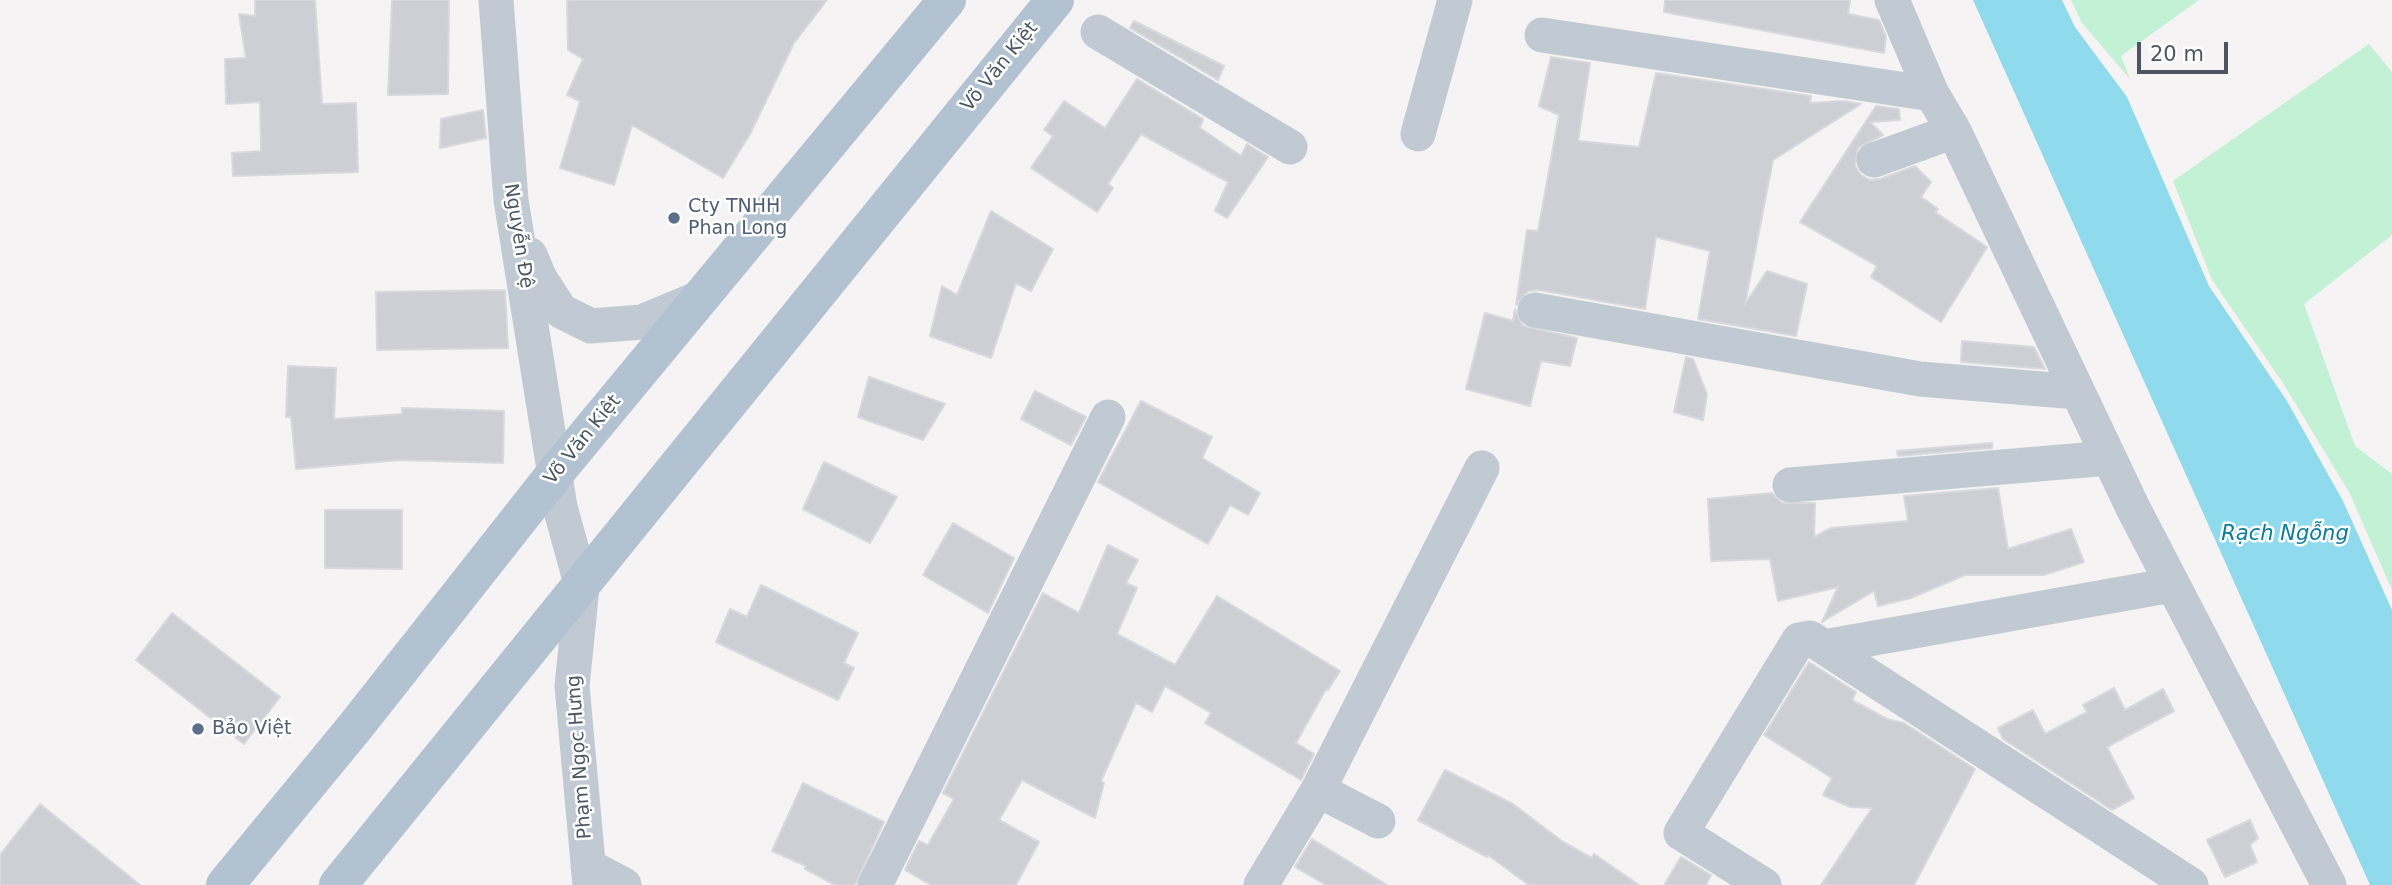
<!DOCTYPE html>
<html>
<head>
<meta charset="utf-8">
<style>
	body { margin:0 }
	#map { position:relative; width:2392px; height:885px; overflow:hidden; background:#f5f3f3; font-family:"DejaVu Sans",sans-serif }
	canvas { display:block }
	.scale { position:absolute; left:2137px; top:42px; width:91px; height:32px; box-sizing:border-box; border:4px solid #4a5661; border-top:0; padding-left:9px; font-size:21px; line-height:24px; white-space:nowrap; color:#4a5661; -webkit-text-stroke:5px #fff; paint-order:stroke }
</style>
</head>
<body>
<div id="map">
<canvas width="2392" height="885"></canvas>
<div class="scale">20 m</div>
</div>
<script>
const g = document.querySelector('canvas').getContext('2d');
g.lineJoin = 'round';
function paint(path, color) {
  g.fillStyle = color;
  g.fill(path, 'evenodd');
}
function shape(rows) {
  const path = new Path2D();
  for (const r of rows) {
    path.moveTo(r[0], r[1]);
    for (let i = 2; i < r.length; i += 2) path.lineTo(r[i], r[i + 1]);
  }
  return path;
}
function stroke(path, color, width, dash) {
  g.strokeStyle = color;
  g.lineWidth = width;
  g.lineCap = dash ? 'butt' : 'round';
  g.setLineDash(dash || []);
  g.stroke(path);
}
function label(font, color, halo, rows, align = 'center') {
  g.font = font + ' "DejaVu Sans",sans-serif';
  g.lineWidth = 5;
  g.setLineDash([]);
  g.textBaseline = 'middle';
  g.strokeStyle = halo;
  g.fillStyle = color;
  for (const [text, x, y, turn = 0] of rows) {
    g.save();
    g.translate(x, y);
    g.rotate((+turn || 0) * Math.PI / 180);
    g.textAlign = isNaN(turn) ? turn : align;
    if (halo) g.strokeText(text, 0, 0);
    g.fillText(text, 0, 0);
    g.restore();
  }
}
paint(shape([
	[2071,0,2199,0,2121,56,2130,79,2082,23],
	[2369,44,2392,72,2392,235,2304,304,2355,446,2392,474,2392,590,2349,492,2283,383,2212,280,2173,181]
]), '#c3f1d5');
paint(shape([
	[1973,0,2062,0,2075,27,2127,97,2209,286,2287,401,2343,501,2392,610,2392,885,2370,885]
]), '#90daee');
const building = shape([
	[255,0,315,0,322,104,356,103,358,172,233,176,232,153,261,151,260,102,226,104,225,59,246,58,239,14,255,16,255,0],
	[392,0,449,0,448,94,388,95,392,0],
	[567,0,827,0,794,43,750,134,723,178,632,125,614,185,560,168,580,101,567,95,583,59,568,50,567,0],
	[1665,0,1850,0,1848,14,1879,20,1886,37,1884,53,1664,12,1665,0],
	[1134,21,1224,66,1218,80,1130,28,1134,21],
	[1551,57,1590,63,1578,141,1639,147,1656,73,1811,96,1810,103,1844,101,1861,104,1773,160,1745,304,1767,271,1807,284,1796,336,1698,319,1710,251,1656,237,1645,309,1539,290,1528,291,1516,305,1527,230,1538,231,1559,115,1539,106,1551,57],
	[1137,79,1203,119,1200,128,1241,156,1247,144,1268,157,1227,218,1215,211,1228,182,1141,134,1108,184,1113,188,1097,212,1031,168,1053,136,1044,130,1064,101,1105,128,1137,79],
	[1876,106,1899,109,1900,120,1870,122,1883,135,1858,148,1855,166,1861,175,1870,180,1880,179,1915,166,1931,182,1921,197,1938,209,1935,212,1987,247,1941,322,1871,277,1877,266,1800,222,1876,106],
	[483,110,486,138,440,148,441,119,483,110],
	[991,211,1053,249,1031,291,1016,283,991,358,930,336,942,286,957,295,991,211],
	[505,290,508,348,377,350,376,292,505,290],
	[1515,309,1523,326,1577,338,1570,366,1541,361,1530,406,1466,389,1485,313,1513,321,1515,309],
	[1962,341,2034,347,2045,369,1961,362,1962,341],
	[1686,357,1693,359,1707,394,1703,420,1674,412,1686,357],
	[288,366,336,368,334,419,402,414,402,408,504,411,503,463,400,460,296,469,291,417,286,417,288,366],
	[869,377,945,404,923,440,858,417,869,377],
	[1035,391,1086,417,1071,445,1021,419,1035,391],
	[1141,401,1212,437,1202,458,1260,493,1248,515,1230,505,1208,544,1098,482,1141,401],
	[1992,443,1992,448,1898,456,1897,451,1992,443],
	[824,462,897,497,870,543,803,509,824,462],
	[1998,488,2008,549,2071,529,2084,562,2044,575,1965,575,1911,598,1878,606,1874,591,1822,622,1838,587,1778,601,1770,559,1711,561,1708,499,1772,493,1782,503,1815,503,1814,537,1831,528,1908,521,1904,496,1998,488],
	[325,510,402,510,402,569,325,568,325,510],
	[953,523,1014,558,988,613,923,575,953,523],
	[1108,545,1138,560,1126,583,1137,588,1117,634,1175,665,1217,596,1340,671,1328,690,1326,689,1296,743,1314,754,1301,780,1205,723,1211,713,1165,686,1152,712,1136,703,1101,781,1104,783,1095,818,1022,780,999,820,1039,842,1016,885,931,885,905,870,919,841,928,845,954,799,943,793,1043,593,1079,613,1108,545],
	[761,585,858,633,844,663,854,668,838,700,716,642,730,609,747,617,761,585],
	[172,613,280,697,244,744,136,660,172,613],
	[1809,662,1856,692,1852,700,1887,719,1904,723,1975,769,1914,885,1821,885,1872,808,1850,807,1823,795,1832,778,1764,735,1809,662],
	[2114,688,2125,710,2163,689,2174,711,2107,747,2134,798,2112,810,2003,739,1998,728,2033,710,2045,734,2087,712,2083,705,2114,688],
	[1445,770,1513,804,1563,842,1592,858,1594,854,1639,885,1529,885,1488,855,1487,857,1418,820,1445,770],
	[803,783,884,822,855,885,835,885,805,869,806,866,772,851,803,783],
	[40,804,140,885,0,885,0,855,40,804],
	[2250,820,2258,838,2250,845,2257,862,2225,877,2207,840,2250,820],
	[1312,839,1387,885,1326,885,1295,867,1312,839],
	[1681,857,1711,875,1706,885,1664,885,1681,857]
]);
paint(building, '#cdcfd5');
stroke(building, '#d7d9de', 2);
stroke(shape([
	[496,0,511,200,560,507,582,587,572,686,590,885],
	[1892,0,1932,94,1954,131,2133,508,2329,885],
	[1098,32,1290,147],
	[1542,35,1932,94],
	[1418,134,1455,0],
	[1874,160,1954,131],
	[530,255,539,277,561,311,591,326,642,322,702,297],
	[1535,310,1920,379,2078,392],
	[1790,485,2109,458],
	[1824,647,2172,585],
	[1318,790,1378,821],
	[588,866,624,885],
	[875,885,1108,417],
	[1261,885,1318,790,1482,468],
	[1764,885,1681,833,1799,640,1810,638,2191,885]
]), '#c1cad2', 35);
stroke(shape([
	[225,885,355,727,557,471,947,0],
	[338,885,1055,0]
]), '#b3c2d1', 38);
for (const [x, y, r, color] of [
	[674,218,7,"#5c6f8a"],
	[198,729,7,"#5c6f8a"]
]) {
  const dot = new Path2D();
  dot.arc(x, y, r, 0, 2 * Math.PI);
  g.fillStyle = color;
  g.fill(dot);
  stroke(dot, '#fff', 2.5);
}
label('19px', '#4a5661', '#fff', [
	["Võ Văn Kiệt",1000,67,-51],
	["Nguyễn Đệ",518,236,81],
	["Võ Văn Kiệt",583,440,-51],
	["Phạm Ngọc Hưng",580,757,-94]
]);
label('19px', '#4e5e75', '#fff', [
	["Cty TNHH",688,207],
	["Phan Long",688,229],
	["Bảo Việt",212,729]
], 'left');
label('italic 21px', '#0c7c9b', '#fff', [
	["Rạch Ngỗng",2285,535]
]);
</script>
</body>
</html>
